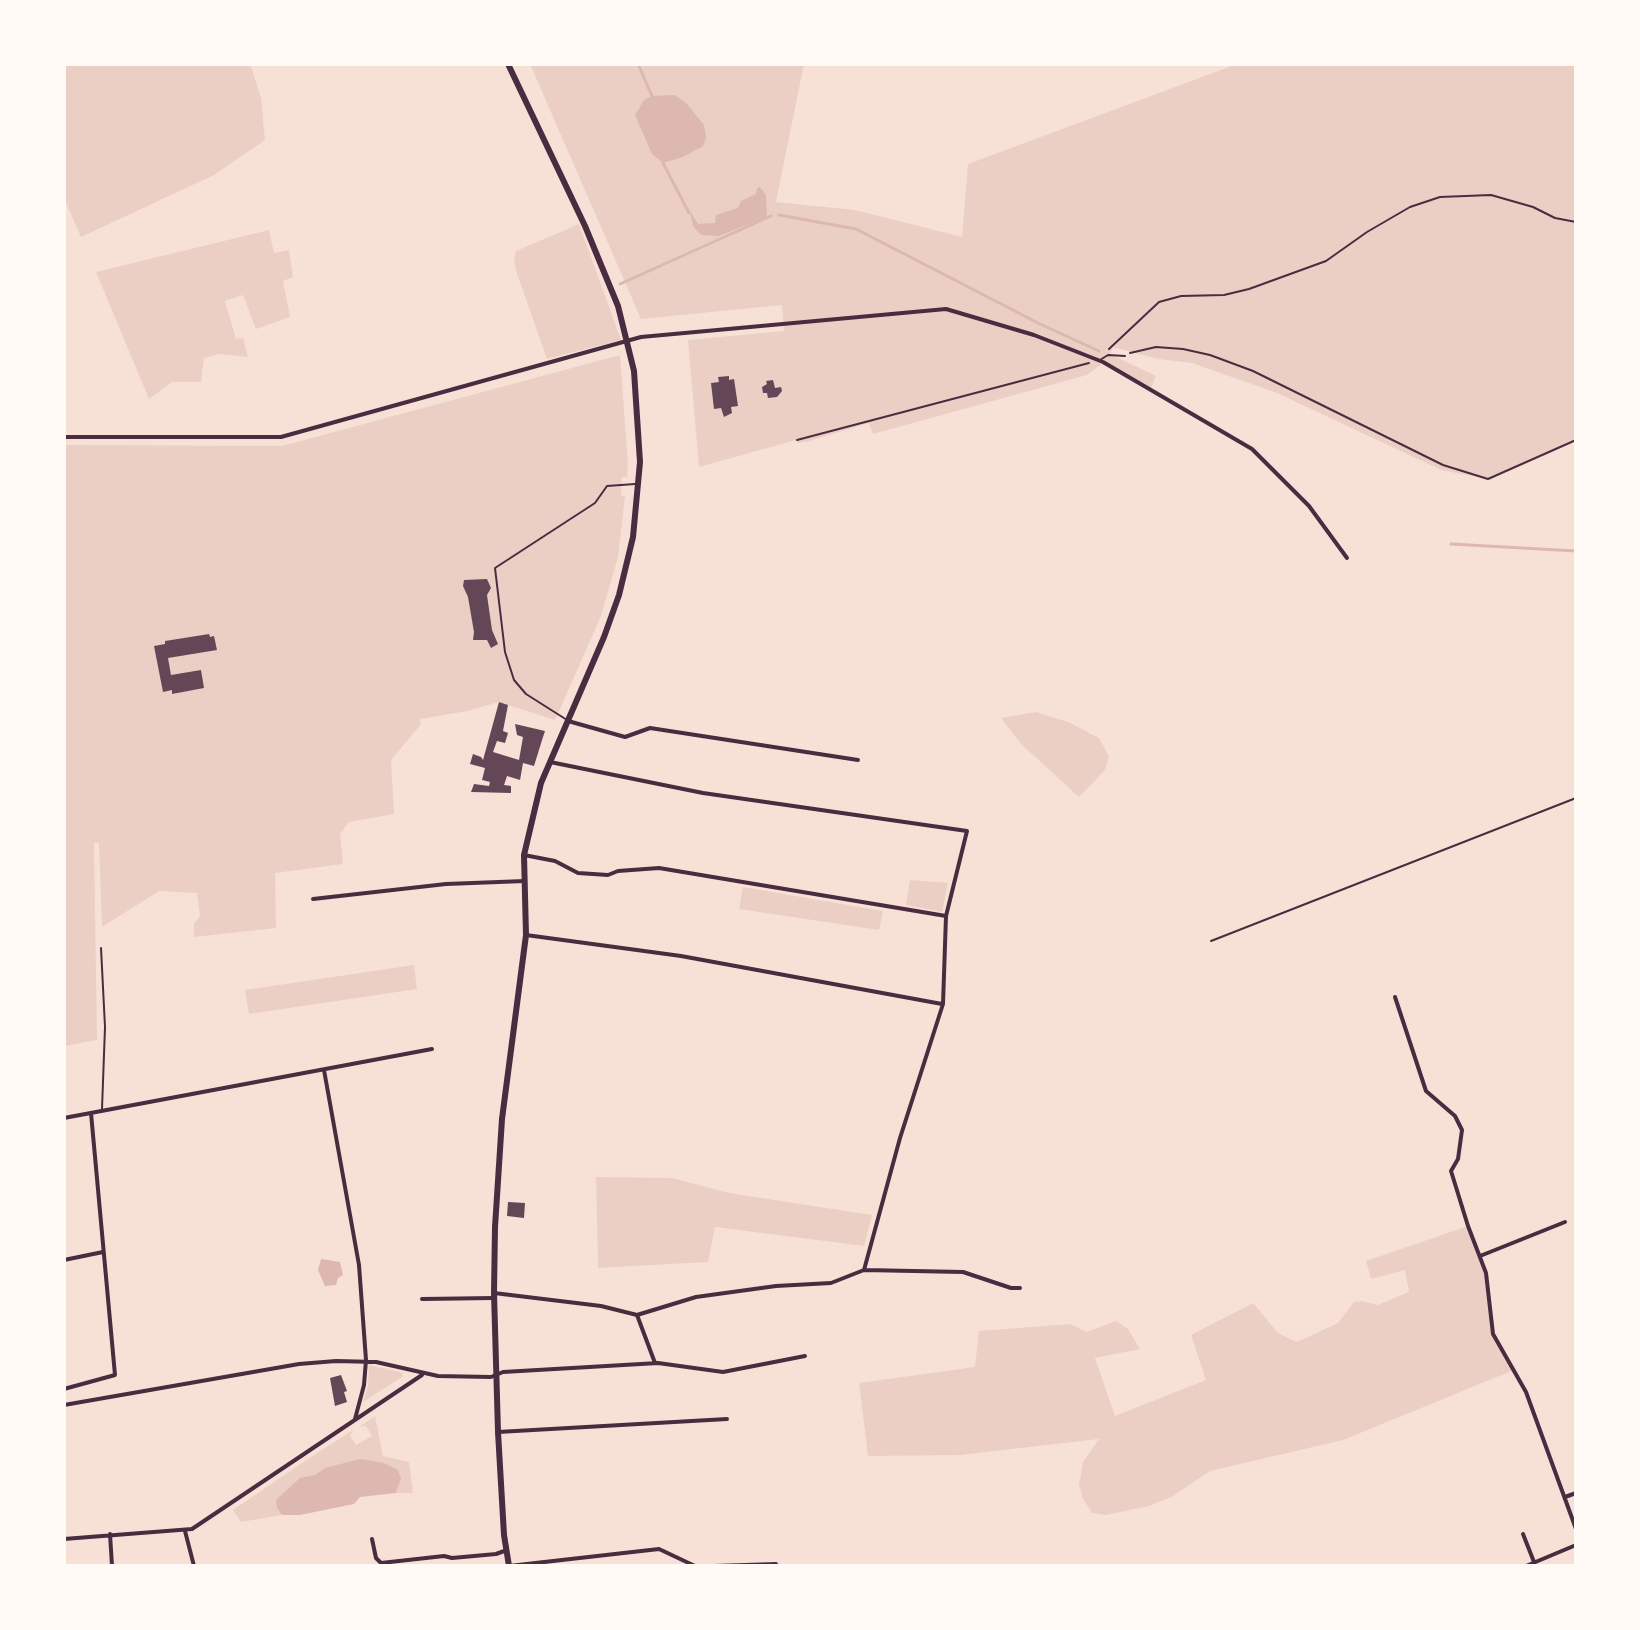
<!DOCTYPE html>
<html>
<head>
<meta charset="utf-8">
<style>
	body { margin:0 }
	#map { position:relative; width:1640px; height:1630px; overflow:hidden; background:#f7e1d7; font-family:"Exo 2",sans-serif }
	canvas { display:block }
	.frame { position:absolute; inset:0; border:66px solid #fffaf5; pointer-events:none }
</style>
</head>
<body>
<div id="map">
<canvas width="1640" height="1630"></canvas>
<div class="frame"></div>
</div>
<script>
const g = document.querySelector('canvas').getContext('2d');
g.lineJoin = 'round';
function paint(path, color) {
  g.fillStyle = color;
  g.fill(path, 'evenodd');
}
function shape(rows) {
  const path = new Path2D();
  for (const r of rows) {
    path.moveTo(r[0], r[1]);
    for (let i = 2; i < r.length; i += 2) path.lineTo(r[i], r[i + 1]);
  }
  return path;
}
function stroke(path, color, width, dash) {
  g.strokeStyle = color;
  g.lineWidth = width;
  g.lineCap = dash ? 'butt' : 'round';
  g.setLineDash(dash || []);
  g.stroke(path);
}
paint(shape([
	[64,64,251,66,261,98,265,140,214,175,81,237,64,198],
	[530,64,804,64,776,202,855,210,962,237,968,164,1237,64,1576,64,1576,440,1488,479,1441,470,1277,393,1192,363,1158,359,1113,347,1110,354,1156,376,1150,390,1103,363,1087,375,873,434,869,423,809,441,798,443,796,440,699,467,688,340,784,331,782,305,641,319],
	[579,224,621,340,547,359,516,271,514,259,516,251],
	[269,230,274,253,289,250,293,277,283,281,290,317,256,329,243,295,225,301,236,339,243,338,248,357,220,354,204,358,201,382,172,382,149,399,96,272],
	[620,355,628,465,627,477,622,477,621,496,625,496,618,557,601,616,555,720,499,702,467,711,420,719,421,724,391,760,394,814,349,822,340,834,343,864,275,873,276,928,194,937,194,923,200,916,197,893,159,891,102,927,99,843,94,843,97,1040,64,1046,64,445,282,446],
	[1036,712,1068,722,1099,738,1109,757,1105,770,1079,797,1021,744,1001,718],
	[910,880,948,883,942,912,906,905],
	[743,887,883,911,879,930,739,909],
	[414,965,417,989,249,1014,245,990],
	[596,1177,672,1178,729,1193,872,1215,864,1246,715,1227,708,1262,598,1268],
	[1468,1226,1486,1273,1493,1334,1514,1370,1343,1440,1210,1471,1173,1496,1149,1506,1106,1515,1092,1513,1083,1499,1079,1485,1083,1462,1099,1439,960,1455,868,1456,859,1383,975,1367,979,1331,1070,1324,1087,1332,1116,1321,1128,1329,1140,1349,1095,1358,1115,1416,1206,1380,1191,1335,1253,1303,1278,1333,1297,1342,1338,1323,1354,1302,1362,1301,1378,1305,1409,1292,1405,1270,1371,1279,1366,1261],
	[369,1365,403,1373,402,1377,363,1402,368,1386],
	[375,1416,383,1456,409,1462,413,1493,396,1493,401,1479,325,1468,277,1508,282,1515,241,1522,233,1510,311,1457,353,1430,350,1436,356,1445,372,1436,366,1426,359,1427]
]), '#ebcfc5');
paint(shape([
	[675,95,687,104,704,125,706,138,703,146,683,157,663,163,652,154,635,115,644,100,652,96],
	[760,187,766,195,767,217,719,236,701,235,693,226,690,211,698,224,715,223,716,215,738,208,741,201,756,194,757,188],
	[321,1259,340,1262,343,1275,338,1278,336,1285,325,1286,318,1270],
	[360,1459,384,1463,398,1470,401,1479,396,1493,360,1497,354,1504,300,1515,282,1515,277,1508,276,1500,300,1478,315,1475,325,1468]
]), '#dcb8b0');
stroke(shape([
	[638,64,652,96],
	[663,163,689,213],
	[779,215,856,229,1040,324,1099,351],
	[620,284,771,216],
	[1451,544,1576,551]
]), '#dcb8b0', 3);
paint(shape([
	[729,376,729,380,734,379,738,406,731,407,732,413,724,417,721,408,714,409,711,383,719,382,718,377],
	[773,380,775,388,781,387,782,391,777,397,768,398,767,393,763,393,762,387,767,384,766,381],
	[487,579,491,588,487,595,492,630,498,644,491,648,487,640,473,640,474,632,468,597,463,586,464,580],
	[209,634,210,637,214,636,217,650,168,658,171,675,201,670,204,688,172,694,172,690,163,692,154,646,165,644,165,641],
	[499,702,508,705,503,731,508,733,505,743,497,741,493,752,519,760,523,737,517,735,515,724,545,731,543,737,534,766,523,763,520,780,507,776,504,785,511,786,511,793,471,792,474,784,489,786,490,782,482,780,485,768,470,764,473,754,481,757,483,760],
	[508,1202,525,1203,524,1218,507,1216],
	[341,1375,347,1391,344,1392,347,1402,335,1406,330,1378]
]), '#644757');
stroke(shape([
	[1109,349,1159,302,1181,296,1224,295,1249,289,1326,261,1367,232,1410,207,1440,197,1491,195,1533,207,1555,218,1576,222],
	[1130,353,1156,347,1183,349,1210,355,1253,371,1443,465,1488,479,1576,440],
	[797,440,1089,363],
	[1211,941,1576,798]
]), '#4a2c40', 2);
stroke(shape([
	[1100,360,1108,355,1125,356],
	[567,720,526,694,514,680,505,652,495,568,595,503,607,486,635,484],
	[101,948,105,1027,102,1109]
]), '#4a2c40', 2);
stroke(shape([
	[64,437,281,437,641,337,946,309,1034,335,1103,362,1252,449,1309,506,1347,558],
	[568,721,625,737,650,728,858,760],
	[550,762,703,793,967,831,946,916,943,1004,900,1138,864,1270],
	[524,855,555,861,578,873,608,875,618,871,659,868,946,916],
	[313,899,446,884,525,881],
	[526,935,681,956,942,1004],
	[1395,997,1426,1091,1455,1116,1462,1130,1458,1159,1451,1171,1468,1226,1486,1273,1493,1334,1526,1392,1576,1529],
	[324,1070,359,1265,366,1360,364,1385,355,1419],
	[64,1118,432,1049],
	[1480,1256,1565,1222],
	[64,1260,103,1252],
	[494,1293,601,1306,637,1315,696,1297,776,1286,831,1283,864,1270,963,1272,1011,1288,1020,1288],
	[422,1299,494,1298],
	[637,1315,655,1363],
	[64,1389,115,1375,91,1113],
	[64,1405,299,1364,336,1361,376,1362,438,1376,491,1377,503,1372,658,1363,723,1372,805,1356],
	[498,1432,727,1419],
	[1565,1497,1576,1493],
	[185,1531,194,1566],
	[110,1534,112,1566],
	[1523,1534,1534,1562],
	[64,1539,192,1529,422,1375],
	[372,1539,376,1558,381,1563,444,1556,452,1558,496,1554,507,1550],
	[509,1566,659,1549,695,1566],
	[714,1566,776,1564],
	[1526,1566,1576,1545]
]), '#4a2c40', 4);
stroke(shape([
	[508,64,585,226,618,306,634,371,640,462,633,537,619,595,604,637,541,783,524,855,526,935,502,1119,495,1227,494,1293,498,1432,504,1535,509,1566]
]), '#4a2c40', 6);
</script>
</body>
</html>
